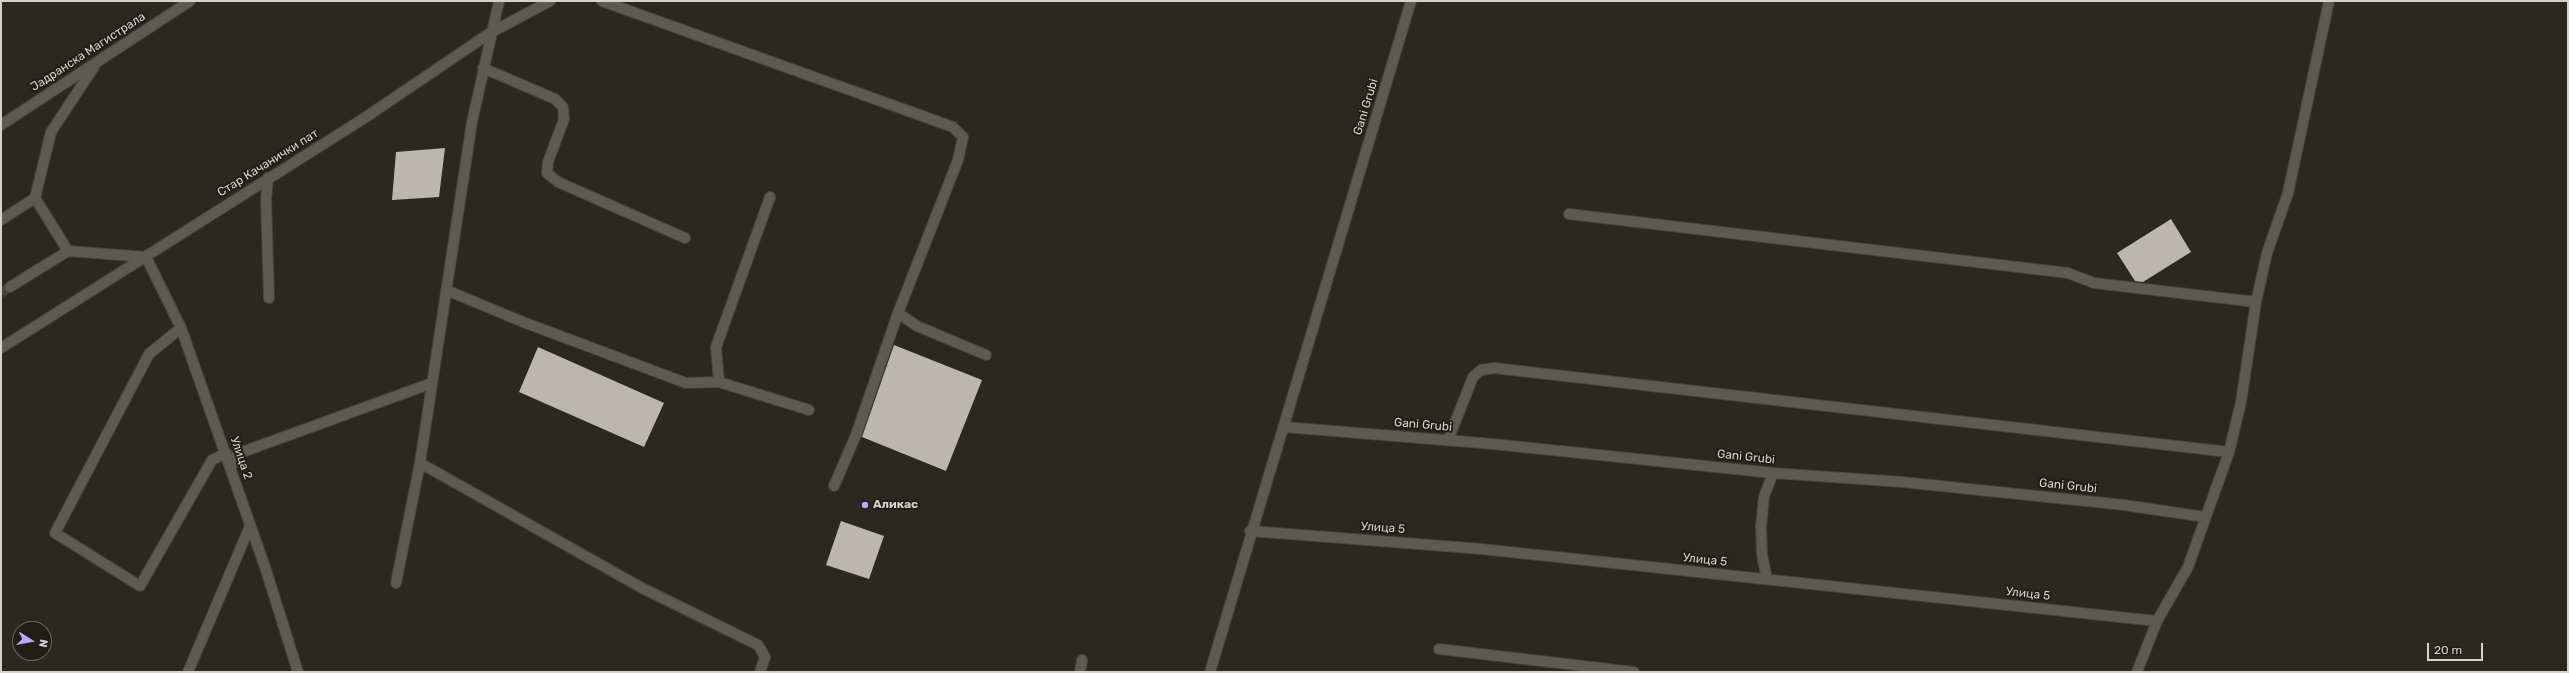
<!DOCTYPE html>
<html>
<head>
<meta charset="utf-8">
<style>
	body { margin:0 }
	#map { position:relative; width:2569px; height:673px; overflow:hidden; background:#2b2821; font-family:Rubik,sans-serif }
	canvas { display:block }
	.frame { position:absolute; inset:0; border:2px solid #d4d2cd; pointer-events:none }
	.north { position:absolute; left:12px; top:621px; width:40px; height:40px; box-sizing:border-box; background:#211e18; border:1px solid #696660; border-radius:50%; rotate:101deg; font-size:11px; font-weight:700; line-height:16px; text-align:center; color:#d4d2cd }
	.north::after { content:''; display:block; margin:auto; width:14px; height:18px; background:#c1a8f3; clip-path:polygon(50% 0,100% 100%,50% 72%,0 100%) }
	.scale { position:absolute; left:2427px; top:643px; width:56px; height:18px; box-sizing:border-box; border:2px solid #d4d2cd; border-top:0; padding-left:5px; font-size:12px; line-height:14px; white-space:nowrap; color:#d4d2cd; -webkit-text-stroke:3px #211e18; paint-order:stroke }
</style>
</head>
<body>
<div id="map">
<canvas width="2569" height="673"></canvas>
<div class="frame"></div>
<div class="north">N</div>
<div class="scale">20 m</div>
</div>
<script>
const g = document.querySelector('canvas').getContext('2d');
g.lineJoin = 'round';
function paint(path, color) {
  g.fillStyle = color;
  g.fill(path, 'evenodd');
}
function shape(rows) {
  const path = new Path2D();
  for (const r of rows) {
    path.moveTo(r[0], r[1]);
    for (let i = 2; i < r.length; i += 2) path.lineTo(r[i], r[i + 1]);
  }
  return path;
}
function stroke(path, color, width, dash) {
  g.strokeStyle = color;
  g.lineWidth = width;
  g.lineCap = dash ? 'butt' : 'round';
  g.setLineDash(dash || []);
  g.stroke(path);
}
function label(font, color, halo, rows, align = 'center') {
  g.font = font + ' Rubik,sans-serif';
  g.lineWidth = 4;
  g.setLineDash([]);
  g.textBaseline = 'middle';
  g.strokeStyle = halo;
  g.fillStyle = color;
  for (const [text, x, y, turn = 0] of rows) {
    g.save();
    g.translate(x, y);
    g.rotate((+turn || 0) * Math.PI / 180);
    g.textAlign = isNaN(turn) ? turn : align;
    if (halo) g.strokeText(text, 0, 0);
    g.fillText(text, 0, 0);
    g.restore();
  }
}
paint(shape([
	[445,148,439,197,392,200,396,152],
	[2171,219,2191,252,2143,282,2135,281,2117,253],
	[894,345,982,380,946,471,862,437],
	[538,347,664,403,644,447,519,392],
	[841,521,884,536,869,579,826,565]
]), '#bbb7ae');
stroke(shape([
	[1,293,10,287]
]), '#44423b', 10, [10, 5]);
const minor = shape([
	[602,1,953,127,963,137,958,160,898,313,917,326,986,355],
	[483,68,555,99,563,107,564,119,548,162,547,173,558,182,685,238],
	[1,125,190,1],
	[268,178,266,199,269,298],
	[35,198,51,132,94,67],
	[1569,214,2068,273,2094,283,2256,302],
	[1,220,35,198,68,251,146,257,181,328,265,567,298,672],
	[10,287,68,251],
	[446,290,523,322,686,383,719,382,809,410],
	[181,328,149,354,55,533,140,586,212,460,226,453],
	[1,348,363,119,490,33,550,1],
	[719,382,716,347,770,197],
	[1284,427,1493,444,1773,473,1902,482,2124,505,2205,517],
	[1448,440,1473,377,1481,370,1494,368,2229,452],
	[420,463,642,588,758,645,765,657,760,672],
	[231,467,237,454,432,383],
	[834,486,856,435,898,313],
	[1250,531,1482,549,2157,621],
	[1767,579,1762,555,1761,527,1764,497,1773,473],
	[396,583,420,463,472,122,499,1],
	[1439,649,1634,672],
	[188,672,250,526],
	[1080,672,1082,660],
	[1210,672,1411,1],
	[2137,672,2157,621,2188,567,2229,452,2241,402,2256,302,2267,253,2288,193,2329,1]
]);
stroke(minor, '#45433d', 12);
stroke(minor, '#5d5a52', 10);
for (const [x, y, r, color] of [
	[865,505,4,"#c1a8f3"]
]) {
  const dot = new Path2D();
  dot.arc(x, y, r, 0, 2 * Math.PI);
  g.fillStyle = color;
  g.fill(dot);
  stroke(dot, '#211e18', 1.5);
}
label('12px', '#d4d2cd', '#211e18', [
	["Јадранска Магистрала",88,52,-33],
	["Gani Grubi",1366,107,-73],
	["Стар Качанички пат",268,163,-32],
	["Gani Grubi",1423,425,5],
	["Gani Grubi",1746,457,6],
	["Улица 2",241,458,71],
	["Gani Grubi",2068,486,6],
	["Улица 5",1383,528,4],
	["Улица 5",1705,560,6],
	["Улица 5",2028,594,6]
]);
label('bold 12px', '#d4d2cd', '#211e18', [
	["Аликас",873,505]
], 'left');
</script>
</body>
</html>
